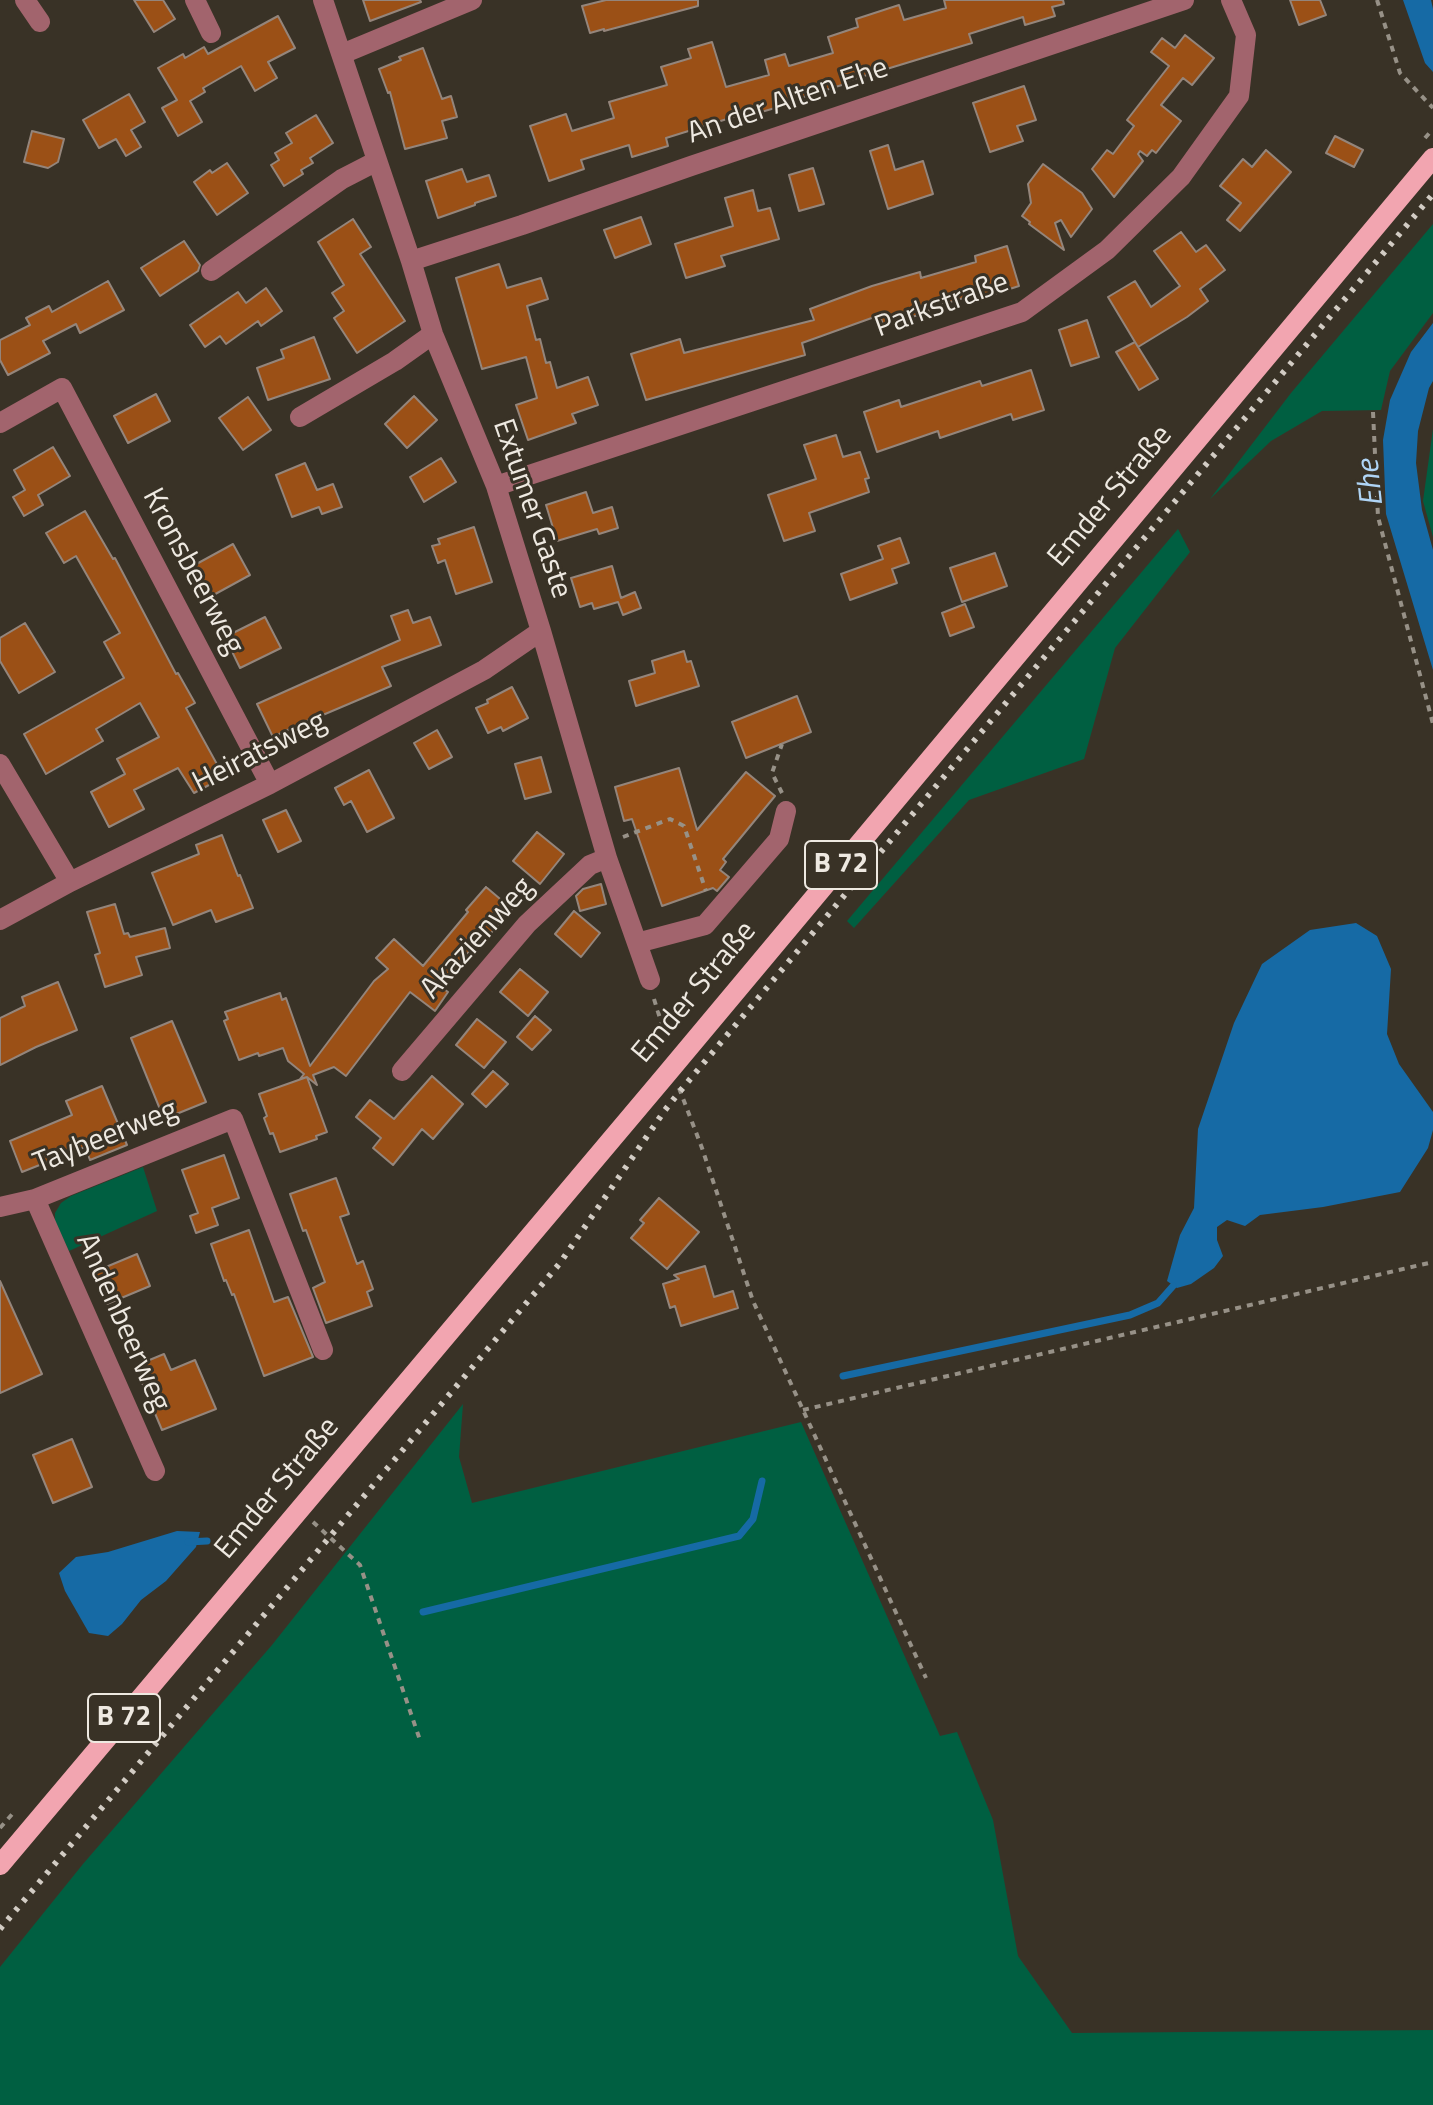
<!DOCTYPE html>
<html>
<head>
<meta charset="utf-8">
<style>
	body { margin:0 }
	canvas { display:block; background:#393226 }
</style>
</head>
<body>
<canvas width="1433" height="2105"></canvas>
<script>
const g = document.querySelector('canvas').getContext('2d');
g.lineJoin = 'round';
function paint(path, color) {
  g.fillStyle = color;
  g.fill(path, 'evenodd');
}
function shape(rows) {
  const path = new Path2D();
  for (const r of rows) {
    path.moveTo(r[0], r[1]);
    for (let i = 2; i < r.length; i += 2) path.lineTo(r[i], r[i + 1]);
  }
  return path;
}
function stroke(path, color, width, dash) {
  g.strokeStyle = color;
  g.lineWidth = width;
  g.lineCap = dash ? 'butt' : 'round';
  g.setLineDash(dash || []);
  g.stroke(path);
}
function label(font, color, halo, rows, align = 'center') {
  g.font = font + ' "Titillium Web",sans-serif';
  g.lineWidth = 6;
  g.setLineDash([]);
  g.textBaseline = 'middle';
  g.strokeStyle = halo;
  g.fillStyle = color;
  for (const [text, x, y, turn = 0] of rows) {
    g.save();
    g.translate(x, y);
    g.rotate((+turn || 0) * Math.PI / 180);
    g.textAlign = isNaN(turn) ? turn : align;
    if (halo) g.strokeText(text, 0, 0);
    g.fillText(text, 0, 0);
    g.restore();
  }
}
paint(shape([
	[1433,224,1433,313,1390,371,1381,410,1322,411,1271,441,1210,499,1291,393],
	[1433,429,1433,537,1423,501],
	[1178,529,1190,552,1115,648,1084,759,969,800,854,928,847,921],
	[143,1167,157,1211,69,1251,55,1221,55,1213,61,1203,71,1196],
	[463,1404,459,1457,472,1503,801,1422,940,1736,957,1732,993,1820,1018,1956,1072,2033,1433,2030,1433,2105,0,2105,0,1967,83,1864,272,1645]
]), '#005f41');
paint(shape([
	[1403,0,1431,0,1433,9,1433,72,1425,63],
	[1433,323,1433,381,1429,388,1418,431,1416,463,1422,510,1433,550,1433,670,1386,514,1383,440,1390,400,1411,352],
	[1356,923,1377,936,1391,969,1387,1034,1399,1064,1433,1112,1433,1130,1428,1148,1400,1192,1323,1207,1260,1215,1245,1226,1227,1220,1217,1227,1217,1240,1223,1256,1214,1268,1191,1284,1177,1288,1167,1281,1180,1235,1194,1208,1198,1129,1234,1023,1262,964,1310,930],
	[177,1531,200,1532,196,1547,166,1581,141,1600,122,1624,108,1636,89,1633,65,1591,59,1573,76,1557,108,1552]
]), '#166aa5');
stroke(shape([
	[843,1376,1130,1315,1158,1303,1173,1286],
	[188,1542,207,1541],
	[423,1612,739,1536,753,1519,762,1481]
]), '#166aa5', 7);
const building = shape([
	[134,0,163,0,175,19,154,32,134,0],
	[363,0,420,0,421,2,370,21,363,0],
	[606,0,698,0,698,6,604,31,604,29,590,33,582,6,606,0],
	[944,0,1063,0,1064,4,1052,7,1055,16,1025,25,1023,17,969,34,972,43,844,82,845,84,781,104,782,106,744,117,743,114,666,138,668,146,632,157,629,145,581,160,584,169,549,181,530,126,566,114,572,131,614,118,609,102,667,85,661,67,691,58,688,49,712,42,726,87,769,75,765,60,785,54,789,66,833,53,828,37,858,27,856,19,899,5,904,20,946,8,944,0],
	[1290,0,1320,0,1326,15,1299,25,1290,0],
	[278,16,295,48,268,62,277,78,255,91,241,66,203,88,205,92,190,101,202,122,178,136,162,108,177,100,158,68,183,54,185,58,204,47,208,54,278,16],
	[1185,35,1214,58,1192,85,1183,78,1161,105,1181,121,1156,153,1152,150,1147,156,1140,151,1138,154,1143,161,1114,197,1092,169,1107,150,1113,154,1134,126,1127,120,1169,66,1151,52,1162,38,1175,48,1185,35],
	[423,48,442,99,451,96,457,117,442,121,447,138,405,149,390,92,388,93,379,69,401,60,399,57,423,48],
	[1024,86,1036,120,1017,126,1023,141,990,152,973,103,1024,86],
	[129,94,145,122,131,130,141,147,126,156,116,139,99,148,83,120,129,94],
	[316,115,333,143,310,158,313,163,301,170,303,174,284,186,271,165,279,160,275,153,292,143,286,133,316,115],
	[32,131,64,139,58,162,48,168,24,162,32,131],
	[1335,136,1363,150,1354,167,1326,153,1335,136],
	[888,145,895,170,923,161,933,194,888,209,870,151,888,145],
	[1266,150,1291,172,1240,231,1227,220,1241,203,1220,186,1243,159,1252,167,1266,150],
	[227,163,248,193,217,215,194,182,210,170,212,173,227,163],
	[1043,164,1082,193,1092,209,1071,237,1061,220,1055,223,1064,250,1029,224,1030,222,1022,216,1031,203,1028,184,1043,164],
	[813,168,824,204,799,211,789,175,813,168],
	[462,169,467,182,489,175,496,196,475,203,475,205,438,218,426,181,462,169],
	[753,190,758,211,770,208,779,239,721,256,725,266,686,278,675,244,733,226,725,198,753,190],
	[641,217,651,244,615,258,604,230,641,217],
	[353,219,371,247,360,254,405,321,357,353,334,318,344,311,332,293,344,285,318,242,353,219],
	[1181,232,1196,252,1206,245,1225,270,1200,289,1208,301,1187,317,1138,347,1108,297,1135,281,1151,307,1180,286,1154,251,1181,232],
	[184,241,200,265,198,271,160,296,141,268,184,241],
	[1007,246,1019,286,966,303,964,298,928,308,929,312,883,325,880,315,802,343,805,355,646,400,631,354,680,339,684,353,814,320,810,309,872,286,920,272,921,278,976,262,975,256,1007,246],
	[499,264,507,288,541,278,548,299,527,306,536,340,540,339,546,363,550,362,557,388,588,377,598,405,572,414,576,423,528,440,516,405,537,398,526,357,482,369,456,278,499,264],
	[108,281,124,310,80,333,76,324,43,341,50,353,8,375,0,360,0,340,30,325,26,318,49,306,52,312,108,281],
	[266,288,282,311,261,326,258,321,226,344,220,336,205,347,190,325,238,292,246,303,266,288],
	[1087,320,1099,357,1071,366,1059,330,1087,320],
	[314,337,330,379,268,400,257,368,284,358,281,350,314,337],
	[1135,342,1158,379,1139,390,1116,352,1135,342],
	[1031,370,1044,410,1013,420,1011,414,940,438,938,431,877,452,864,412,899,400,901,407,980,381,982,386,1031,370],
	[156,394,170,421,128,443,114,416,156,394],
	[414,396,437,420,407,448,385,424,414,396],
	[248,397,271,430,243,450,219,418,248,397],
	[836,435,843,457,860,452,869,478,865,479,869,492,809,513,815,531,784,541,768,495,816,479,804,445,836,435],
	[53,447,70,476,38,495,43,505,24,516,13,497,25,490,14,470,53,447],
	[441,458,456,482,424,502,410,477,441,458],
	[305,463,317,490,333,484,342,507,322,514,319,507,292,517,276,475,305,463],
	[586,492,593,513,612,507,618,528,599,534,597,529,557,541,546,505,586,492],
	[85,511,113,559,115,558,176,674,178,673,195,703,186,708,224,777,194,793,178,768,134,790,144,809,109,827,91,792,125,774,117,759,159,737,140,703,96,729,103,741,46,774,24,734,124,678,104,642,120,633,76,556,64,563,46,533,85,511],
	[474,527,492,582,456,594,445,560,438,563,432,546,440,544,438,539,474,527],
	[900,538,909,563,892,569,897,583,850,600,841,574,883,559,878,546,900,538],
	[233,544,250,575,208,598,191,567,233,544],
	[995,553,1007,586,962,602,950,568,995,553],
	[612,566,621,598,635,592,641,608,623,615,618,602,594,609,592,603,580,607,571,578,612,566],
	[965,604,974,627,950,636,942,613,965,604],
	[408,610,413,623,430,617,441,645,382,667,391,686,311,720,311,719,273,737,257,704,400,640,391,616,408,610],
	[265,617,281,648,240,668,225,637,265,617],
	[25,623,55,672,19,693,0,661,0,638,25,623],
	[684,651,687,662,691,661,699,686,636,706,629,681,655,673,652,661,684,651],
	[512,687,528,718,503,731,501,727,488,733,476,708,488,703,487,700,512,687],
	[797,696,811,732,746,758,732,722,797,696],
	[437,730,452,757,429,769,414,743,437,730],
	[541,757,551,792,525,799,515,764,541,757],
	[679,768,697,830,746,772,775,796,723,859,726,862,720,870,729,877,717,891,713,888,662,906,632,819,624,821,615,787,679,768],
	[369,770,394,818,367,832,351,801,344,805,335,788,369,770],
	[286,810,301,841,278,852,263,820,286,810],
	[537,832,564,854,540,884,513,861,537,832],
	[222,835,238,876,240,875,253,908,216,922,211,910,173,925,152,873,199,854,196,845,222,835],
	[601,884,606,904,580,911,576,896,583,889,601,884],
	[486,887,512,909,483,942,480,939,440,986,448,992,435,1011,410,992,346,1076,334,1067,313,1075,317,1085,307,1077,300,1079,304,1074,288,1061,283,1048,259,1056,258,1053,239,1060,224,1021,228,1019,225,1012,280,993,282,1000,286,998,310,1066,374,981,388,969,376,958,394,939,423,966,468,912,466,910,486,887],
	[115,904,124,934,128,933,130,937,165,928,170,948,136,957,142,975,105,987,95,955,100,953,87,912,115,904],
	[574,911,600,933,581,957,555,934,574,911],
	[520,969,548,992,528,1016,500,992,520,969],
	[58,982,77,1030,36,1047,0,1065,0,1018,25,1006,22,997,58,982],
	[535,1016,551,1030,532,1050,517,1037,535,1016],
	[477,1019,506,1042,484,1068,456,1045,477,1019],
	[172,1021,206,1102,164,1119,131,1038,172,1021],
	[493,1071,508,1084,486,1107,472,1094,493,1071],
	[432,1076,463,1104,433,1139,422,1129,393,1165,373,1148,381,1138,356,1117,370,1100,394,1119,432,1076],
	[307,1077,327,1132,316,1136,317,1139,280,1152,273,1133,270,1134,264,1118,267,1116,259,1094,307,1077],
	[102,1086,127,1145,90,1160,85,1147,22,1172,10,1141,72,1115,66,1101,102,1086],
	[224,1155,239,1198,212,1208,218,1225,196,1233,190,1216,198,1213,182,1170,224,1155],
	[336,1178,349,1214,340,1217,357,1264,363,1261,373,1289,367,1292,372,1306,326,1323,313,1288,325,1282,306,1230,303,1231,290,1194,336,1178],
	[659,1198,699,1232,667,1269,631,1238,644,1223,640,1220,659,1198],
	[249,1230,274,1302,288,1297,313,1357,264,1376,234,1294,232,1295,226,1280,224,1281,211,1244,249,1230],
	[137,1254,150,1286,107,1304,94,1272,137,1254],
	[705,1266,714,1297,733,1291,738,1308,681,1326,675,1306,670,1308,663,1284,679,1279,674,1275,705,1266],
	[0,1281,42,1374,0,1393,0,1281],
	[164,1354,171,1370,195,1360,216,1409,162,1430,135,1366,164,1354],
	[72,1439,92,1487,53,1503,33,1455,72,1439]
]);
paint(building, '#9b5016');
stroke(building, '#94857b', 2);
stroke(shape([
	[1377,0,1400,73,1433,108],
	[1425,138,1433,129],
	[1373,412,1378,517,1433,724],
	[782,793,772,773,782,744],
	[623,837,670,819,684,826,706,891],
	[654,999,663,1028,672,1037],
	[679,1088,702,1148,753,1301,926,1678],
	[803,1410,1433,1262],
	[313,1522,360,1565,421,1743],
	[0,1828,14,1812]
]), '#979187', 4, [6, 6]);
stroke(shape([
	[25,0,40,22],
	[195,0,211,33],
	[323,0,411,261,433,334,496,486,541,631,607,858,650,980],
	[342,54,472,0],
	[411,261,522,225,691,166,1184,0],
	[211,271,342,179,377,161],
	[300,417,395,361,433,334],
	[0,423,62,388,270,784],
	[496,486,1022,312,1107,250,1181,177,1239,96,1246,35,1231,0],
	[0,764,70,882],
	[0,920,70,882,270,784,484,670,541,631],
	[637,943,705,925,779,839,786,811],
	[402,1071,527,924,590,865,607,858],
	[35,1199,155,1471],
	[0,1207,35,1199,233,1119,323,1350]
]), '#a2646d', 20);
stroke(shape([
	[0,1865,665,1076,1433,158]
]), '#f2a5b0', 20);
stroke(shape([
	[0,1929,560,1263,665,1110,681,1090,1433,194]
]), '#d2ccc4', 6, [4, 8]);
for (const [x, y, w] of [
	[841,865,72],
	[124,1718,72]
]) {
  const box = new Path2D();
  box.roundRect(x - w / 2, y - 24, w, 48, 6);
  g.fillStyle = '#393226';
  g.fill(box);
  stroke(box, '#eee9e1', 2);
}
label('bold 28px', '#eee9e1', null, [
	["B 72",841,865],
	["B 72",124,1718]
]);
label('30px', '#eee9e1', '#393226', [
	["An der Alten Ehe",788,102,-19],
	["Parkstraße",942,306,-20],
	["Emder Straße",1111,497,-50],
	["Extumer Gaste",531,509,71],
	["Kronsbeerweg",192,572,62],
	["Heiratsweg",260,753,-27],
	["Akazienweg",478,939,-48],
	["Emder Straße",695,993,-50],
	["Taybeerweg",106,1138,-22],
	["Andenbeerweg",122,1323,66],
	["Emder Straße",278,1489,-50]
]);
label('italic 32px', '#afd4f5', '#393226', [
	["Ehe",1372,483,-96]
]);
</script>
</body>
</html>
